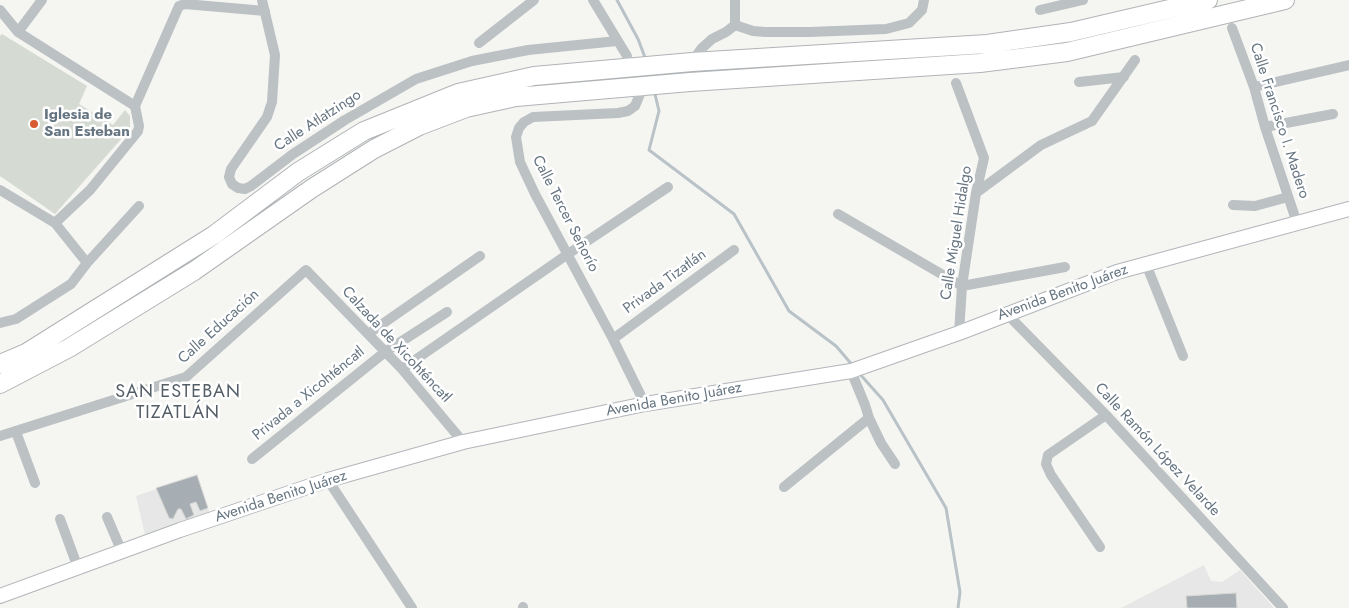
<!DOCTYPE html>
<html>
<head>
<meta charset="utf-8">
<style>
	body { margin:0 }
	canvas { display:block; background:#f5f5f2 }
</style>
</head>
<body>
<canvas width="1349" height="608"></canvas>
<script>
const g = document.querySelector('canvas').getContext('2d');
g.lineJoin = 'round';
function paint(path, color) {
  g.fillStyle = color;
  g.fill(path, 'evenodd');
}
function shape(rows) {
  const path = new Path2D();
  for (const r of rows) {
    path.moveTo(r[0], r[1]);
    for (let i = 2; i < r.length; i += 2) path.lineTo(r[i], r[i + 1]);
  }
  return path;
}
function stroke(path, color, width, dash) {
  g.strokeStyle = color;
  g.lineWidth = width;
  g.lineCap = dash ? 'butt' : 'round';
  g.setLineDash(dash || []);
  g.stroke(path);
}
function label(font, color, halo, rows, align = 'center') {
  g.font = font + ' Jost,sans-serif';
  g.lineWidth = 5;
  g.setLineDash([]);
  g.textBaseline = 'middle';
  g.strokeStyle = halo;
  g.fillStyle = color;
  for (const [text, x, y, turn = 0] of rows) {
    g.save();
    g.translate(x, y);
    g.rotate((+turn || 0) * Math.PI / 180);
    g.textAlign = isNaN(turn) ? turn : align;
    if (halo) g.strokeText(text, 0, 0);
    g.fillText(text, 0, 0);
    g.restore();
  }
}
paint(shape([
	[197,475,211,517,146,539,136,496],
	[1204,565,1211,581,1222,582,1240,570,1274,608,1121,608]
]), '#e6e7e6');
paint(shape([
	[2,34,87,86,79,104,113,125,125,110,130,116,130,129,55,214,0,176,0,36]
]), '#d5dad2');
stroke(shape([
	[617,0,638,39,646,60],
	[654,90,659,111,649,150,734,214,789,311,836,346,854,367],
	[858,372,883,400,946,508,960,592,958,608]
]), '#b8c2c7', 3);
const building = shape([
	[197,475,208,508,200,511,196,502,190,504,194,515,186,519,181,509,178,509,173,519,169,518,156,488,197,475],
	[1236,593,1237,608,1187,608,1186,596,1236,593]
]);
paint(building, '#a6aeb3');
stroke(building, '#d7d7d5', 1);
const secondary = shape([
	[0,596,180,530,328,480,463,442,645,404,851,371,959,333,1117,272,1349,209]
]);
const motorway = shape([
	[0,364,26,353,214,235,298,172,364,131,458,93,534,76,692,62,987,44,1071,32,1208,0],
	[0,384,69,348,194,271,311,189,374,149,419,126,466,108,516,97,690,82,980,63,1067,52,1285,0]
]);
stroke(secondary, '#b1b6ba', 16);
stroke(motorway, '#b0b4b7', 20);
stroke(shape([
	[262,0,275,55,272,102,267,117,231,169,229,177,232,184,238,188,245,189,251,186,293,154,345,120,416,79,472,61,528,50,617,41],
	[593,0,627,56],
	[735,0,735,25],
	[0,10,18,32,135,106],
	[1040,10,1083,0],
	[735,25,753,31,765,32,810,32,886,29,909,23,922,10,924,0],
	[1232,28,1254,87,1265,127,1297,223],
	[18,32,42,0],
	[479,43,534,0],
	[692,62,701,49,712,39,726,32,735,25],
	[1079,82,1124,77],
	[956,83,984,158,976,193,962,286,959,333],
	[1254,87,1349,65],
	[640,94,635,106,628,111,618,113,533,117,524,122,519,128,516,137,520,162,535,194,613,339,645,404],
	[135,106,179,6,185,4,265,11],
	[1265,127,1333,114],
	[0,190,55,223,87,263],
	[976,193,1041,145,1092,121,1135,60],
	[1233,205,1255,206,1288,197],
	[838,214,962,286,1065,267],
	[55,223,90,190,138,131,139,126,135,106],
	[1146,264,1183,356],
	[1007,314,1106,415,1283,608],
	[0,323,16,319,71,284,87,263,139,206],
	[368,334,480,256],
	[613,339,734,250],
	[402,369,568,254,668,187],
	[851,371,865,405,869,418,881,443,895,464],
	[16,432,35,483],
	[0,436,186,377,306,270,402,369,463,442],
	[252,459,385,352,447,312],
	[328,480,412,608],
	[784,487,869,418],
	[107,517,122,552],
	[60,519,78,568],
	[1100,547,1051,475,1046,464,1048,455,1106,415],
	[523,607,523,608]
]), '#bcc1c4', 10);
stroke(secondary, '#fff', 14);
stroke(motorway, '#fff', 18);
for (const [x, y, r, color] of [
	[34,124,5,"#d85a30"]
]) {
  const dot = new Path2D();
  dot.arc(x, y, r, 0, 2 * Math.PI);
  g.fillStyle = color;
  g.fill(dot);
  stroke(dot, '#fff', 2);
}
label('bold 15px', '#667581', '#fff', [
	["Iglesia de",44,115],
	["San Esteban",44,132]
], 'left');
label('15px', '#667581', '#fff', [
	["Calle Atlatzingo",318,121,-33],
	["Calle Francisco I. Madero",1279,121,72],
	["Calle Tercer Señorío",565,214,63],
	["Calle Miguel Hidalgo",957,233,-81],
	["Privada Tizatlán",665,282,-36],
	["Avenida Benito Juárez",1063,293,-20],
	["Calle Educación",219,327,-42],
	["Calzada de Xicohténcatl",396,345,47],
	["Privada a Xicohténcatl",309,394,-39],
	["Avenida Benito Juárez",674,400,-10],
	["Calle Ramón López Velarde",1157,450,47],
	["Avenida Benito Juárez",281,497,-18]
]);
g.letterSpacing = '1px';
label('18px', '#545e67', '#fff', [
	["SAN ESTEBAN",178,393],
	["TIZATLÁN",178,414]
]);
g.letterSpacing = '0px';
</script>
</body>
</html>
